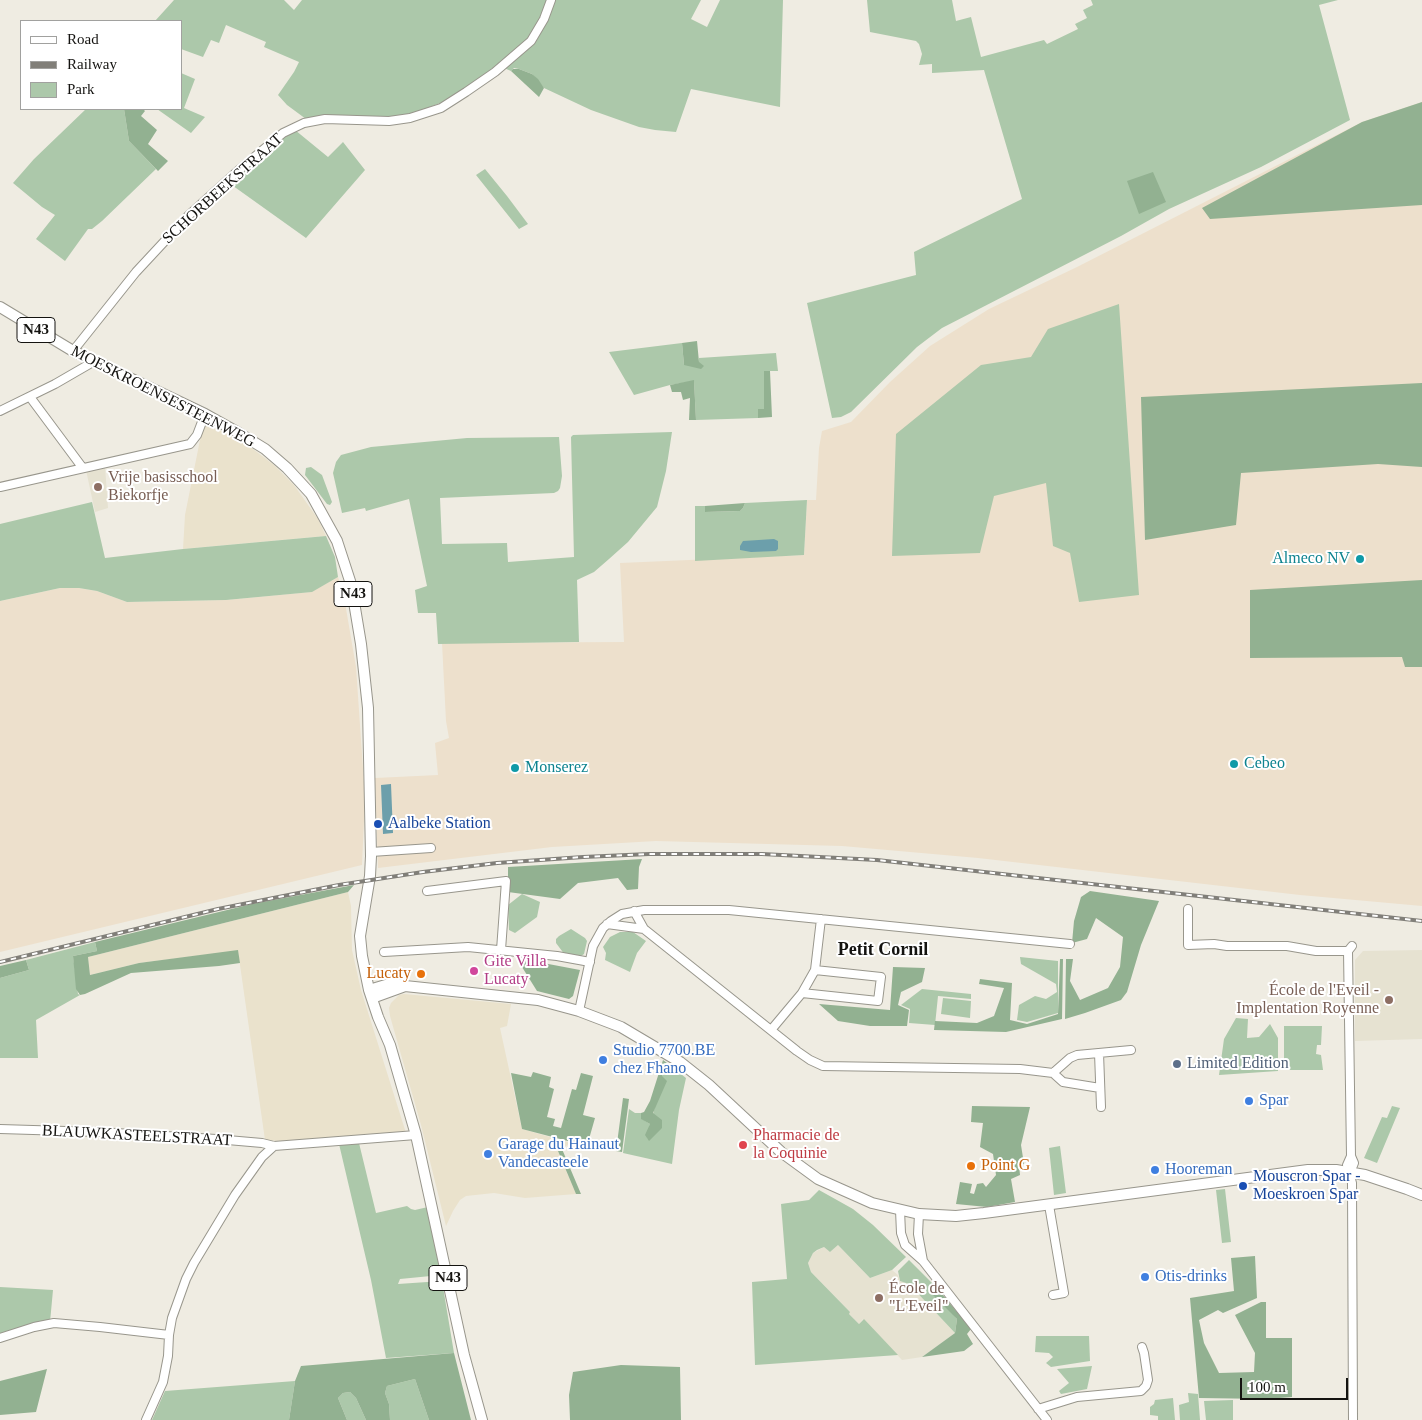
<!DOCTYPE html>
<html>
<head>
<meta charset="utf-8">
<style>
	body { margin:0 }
	#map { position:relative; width:1422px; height:1420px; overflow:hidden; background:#efece2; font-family:"Times New Roman",serif }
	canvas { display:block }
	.legend { position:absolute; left:20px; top:20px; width:162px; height:90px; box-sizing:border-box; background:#fff; border:1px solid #a1a19f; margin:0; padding:6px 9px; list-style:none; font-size:15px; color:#141310 }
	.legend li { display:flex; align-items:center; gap:10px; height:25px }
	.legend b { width:25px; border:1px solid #a1a19f }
	.scale { position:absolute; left:1240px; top:1378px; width:108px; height:22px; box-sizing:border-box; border:2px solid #141310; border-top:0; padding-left:6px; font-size:15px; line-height:18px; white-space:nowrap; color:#141310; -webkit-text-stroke:4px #fff; paint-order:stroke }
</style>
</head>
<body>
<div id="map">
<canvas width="1422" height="1420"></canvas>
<ul class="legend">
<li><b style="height:6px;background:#fff"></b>Road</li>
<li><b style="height:6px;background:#817f79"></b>Railway</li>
<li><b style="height:14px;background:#acc8aa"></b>Park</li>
</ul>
<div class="scale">100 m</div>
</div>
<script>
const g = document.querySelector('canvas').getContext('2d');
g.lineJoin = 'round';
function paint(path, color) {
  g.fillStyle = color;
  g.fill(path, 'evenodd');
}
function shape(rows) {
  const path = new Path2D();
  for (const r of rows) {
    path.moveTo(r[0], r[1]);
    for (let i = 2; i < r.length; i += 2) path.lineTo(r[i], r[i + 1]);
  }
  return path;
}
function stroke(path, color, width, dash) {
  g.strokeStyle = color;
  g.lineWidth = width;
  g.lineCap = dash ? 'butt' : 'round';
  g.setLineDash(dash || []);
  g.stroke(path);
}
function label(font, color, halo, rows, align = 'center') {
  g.font = font + ' "Times New Roman",serif';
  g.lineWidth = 4;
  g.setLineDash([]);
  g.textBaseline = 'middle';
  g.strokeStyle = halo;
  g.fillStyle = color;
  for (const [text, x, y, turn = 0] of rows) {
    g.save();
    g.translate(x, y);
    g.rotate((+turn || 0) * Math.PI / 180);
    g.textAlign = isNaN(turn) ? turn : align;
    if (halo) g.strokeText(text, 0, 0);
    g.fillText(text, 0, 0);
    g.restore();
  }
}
paint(shape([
	[206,423,249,446,274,465,294,485,318,519,326,536,183,549,185,515,200,440,204,424],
	[348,892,351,906,352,950,361,990,406,1133,280,1141,265,1140,238,951,139,963,90,975,88,957],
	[404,994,511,1004,507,1026,500,1028,522,1129,571,1143,558,1151,576,1194,525,1198,494,1193,466,1196,460,1200,453,1211,446,1226,421,1125,390,1016,389,1008,391,1003,399,995]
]), '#eae2cc');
paint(shape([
	[1422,102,1422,906,1300,895,978,858,842,846,656,841,552,847,378,868,375,778,438,775,435,743,449,738,446,721,442,643,624,642,620,563,804,555,807,500,816,500,819,448,822,431,851,422,890,382,930,346,989,309,1077,267,1362,122],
	[338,577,343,591,356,667,365,798,362,865,0,952,0,601,60,588,79,588,97,591,127,602,226,600,311,592]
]), '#ede0cc');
paint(shape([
	[105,466,108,508,95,512,86,470],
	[1422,950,1422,1039,1355,1041,1355,960,1363,951],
	[838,1245,870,1278,892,1270,898,1275,900,1281,909,1284,955,1333,922,1357,902,1360,863,1319,859,1324,849,1314,850,1312,811,1272,808,1263,813,1253,824,1247,830,1252]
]), '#e6e2d1');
paint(shape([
	[174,0,284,0,294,10,302,0,547,0,535,29,527,40,477,81,448,100,406,116,381,118,326,116,306,119,287,105,278,95,294,72,299,62,264,47,266,42,226,25,219,43,211,40,203,57,181,49,181,21,155,21],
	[553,0,701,0,691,19,707,27,720,0,783,0,780,107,691,89,676,132,655,130,639,127,591,110,544,88,532,74,519,69,514,68,511,71,504,68,523,53,536,39],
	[867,0,952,0,956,21,971,17,981,57,1044,40,1047,44,1078,29,1075,24,1087,18,1083,10,1093,5,1091,0,1338,0,1319,5,1350,120,1261,167,1169,209,1121,236,942,328,917,347,851,412,841,417,832,418,807,303,916,275,914,252,1022,199,984,70,932,73,932,64,919,65,922,54,919,44,916,41,870,32],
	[181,73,195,79,184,108,205,117,191,133,157,109,181,109],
	[86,109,124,109,129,141,156,169,102,221,92,229,88,229,65,261,36,239,55,215,42,207,13,183,34,159],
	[295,130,328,157,343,142,365,170,306,238,229,183,283,136],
	[485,169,507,196,528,224,519,229,476,175],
	[1119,304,1139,595,1079,602,1070,553,1053,546,1046,483,994,496,980,553,892,556,896,434,981,365,1031,357,1048,329],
	[682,343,684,365,699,362,699,358,776,353,778,371,764,371,764,409,758,410,758,418,696,420,694,381,670,385,634,395,609,352],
	[672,432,666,471,657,507,628,542,609,559,594,572,577,580,579,642,438,644,436,613,418,613,415,590,427,586,409,499,366,511,365,508,342,513,333,473,336,462,341,455,371,447,467,438,559,437,562,476,560,488,558,491,554,493,440,498,442,544,507,543,508,562,574,557,571,437,573,435],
	[311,467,322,475,332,502,330,505,327,504,305,475,306,468],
	[807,500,804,555,695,561,695,506,705,506,706,512,740,511,743,508,745,503],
	[92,502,105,558,183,549,326,536,335,557,338,577,312,592,226,600,127,602,97,591,79,588,60,588,0,601,0,524],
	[522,894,540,902,537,917,515,933,509,930,508,905],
	[571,929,585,938,587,941,584,954,581,956,565,955,556,943,556,939,559,936],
	[620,932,633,932,646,941,637,953,630,972,605,960,606,953,603,947,610,937],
	[95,942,97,951,73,956,78,994,80,995,36,1020,38,1058,0,1058,0,978,29,970,26,960],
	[1020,957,1058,961,1058,1013,1027,1022,1017,1020,1019,1005,1035,996,1046,999,1057,992,1056,984,1021,964],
	[922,989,971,994,971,999,938,996,935,1025,909,1023,910,1009,901,1005],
	[943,998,971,1001,970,1018,941,1014],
	[1236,1018,1248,1019,1247,1038,1259,1037,1270,1024,1278,1038,1278,1071,1219,1075,1224,1039],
	[1284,1026,1322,1026,1321,1045,1317,1045,1316,1054,1321,1055,1323,1070,1284,1070],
	[667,1063,686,1078,679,1110,672,1164,623,1153,629,1109,635,1113,641,1113,642,1119,650,1124,647,1140,662,1076],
	[1392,1106,1400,1108,1377,1163,1364,1158,1382,1117,1387,1118],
	[359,1143,376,1213,407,1206,411,1209,415,1210,428,1207,441,1275,400,1279,398,1284,442,1281,454,1353,386,1358,371,1280,339,1144],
	[1060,1146,1066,1193,1054,1195,1049,1148],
	[1225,1189,1231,1242,1222,1243,1216,1190],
	[819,1190,853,1209,873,1225,906,1257,892,1270,870,1278,838,1245,830,1252,824,1247,817,1250,813,1253,808,1263,811,1272,850,1312,849,1314,859,1324,864,1319,898,1355,755,1365,752,1282,787,1279,781,1204,809,1200],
	[909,1260,938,1289,934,1291,957,1319,955,1333,909,1284,900,1281,898,1271],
	[0,1287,53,1290,50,1322,0,1335],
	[1036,1336,1089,1336,1090,1361,1051,1367,1046,1363,1053,1357,1049,1353,1035,1352],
	[1092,1366,1087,1389,1061,1394,1059,1391,1069,1383,1057,1369],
	[415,1379,429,1420,390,1420,389,1404,385,1393,387,1386],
	[295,1381,289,1420,152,1420,165,1391],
	[350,1392,356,1398,366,1420,347,1420,338,1398,343,1393],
	[1188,1393,1198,1394,1200,1420,1180,1420,1179,1405,1189,1402],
	[1173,1398,1175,1420,1158,1420,1158,1416,1150,1415,1150,1407,1154,1404,1155,1400],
	[1233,1400,1233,1420,1206,1420,1204,1401]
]), '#acc8aa');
paint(shape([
	[513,69,519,69,532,74,538,79,544,88,539,97,511,71],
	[1422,102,1422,205,1210,219,1202,208,1362,122],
	[124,109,143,109,145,111,141,116,157,130,148,144,168,161,158,171,129,141],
	[1153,172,1166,202,1139,214,1127,181],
	[697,341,699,362,704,366,701,369,684,365,682,343],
	[764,371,770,371,772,417,758,418,758,409,764,409],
	[694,380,696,420,689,420,690,398,683,400,681,392,672,392,670,385],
	[1422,383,1422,467,1378,464,1241,473,1236,525,1145,540,1141,397],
	[745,503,743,508,740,511,705,512,705,506],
	[1422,580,1422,667,1405,667,1402,657,1250,658,1250,590],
	[642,859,639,867,638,889,627,890,618,878,578,883,560,899,508,892,508,867],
	[354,885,348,892,88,957,90,975,139,963,238,950,240,963,219,966,131,973,85,994,80,995,76,989,73,956,97,951,95,942,252,904],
	[1090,891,1159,901,1141,945,1127,992,1121,1000,1085,1013,1065,1019,1066,959,1073,959,1070,981,1080,1000,1108,988,1120,967,1123,937,1096,918,1087,939,1072,943,1074,921,1081,897],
	[522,959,580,970,573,996,569,999,537,991,522,967],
	[1060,959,1063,959,1062,1019,1006,1032,934,1030,935,1021,977,1023,994,1016,1004,988,979,984,980,979,1012,983,1010,1020,1027,1024,1058,1014],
	[26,960,29,970,0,978,0,966],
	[893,967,925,968,922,982,901,992,898,1005,909,1010,907,1026,870,1026,838,1021,819,1004,890,1010],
	[663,1060,667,1063,662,1076,667,1081,653,1113,662,1120,662,1128,649,1141,645,1135,650,1124,641,1119,641,1113,644,1112,650,1101],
	[533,1072,551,1077,549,1087,554,1089,547,1117,555,1119,553,1126,561,1128,572,1089,576,1090,581,1073,593,1076,583,1115,595,1118,589,1139,604,1143,602,1150,522,1129,511,1073,531,1077],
	[623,1098,629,1099,622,1152,616,1151],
	[972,1106,1030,1107,1021,1145,1024,1164,1019,1165,1020,1175,1011,1179,1015,1202,987,1207,956,1204,960,1182,972,1184,970,1193,974,1194,977,1184,983,1183,986,1187,996,1175,993,1154,980,1147,983,1123,971,1122],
	[562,1149,581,1194,576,1194,558,1151],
	[1255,1256,1257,1298,1223,1313,1218,1310,1199,1320,1204,1343,1219,1373,1254,1372,1255,1353,1235,1315,1261,1302,1266,1302,1266,1338,1292,1338,1292,1397,1267,1399,1199,1398,1190,1298,1234,1291,1231,1258],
	[938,1289,971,1329,967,1334,973,1344,964,1351,922,1357,955,1333,957,1319,932,1294,934,1291],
	[454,1353,471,1420,429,1420,415,1379,387,1386,385,1393,389,1404,390,1420,366,1420,356,1398,350,1392,343,1393,338,1398,347,1420,289,1420,295,1381,301,1366],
	[621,1365,680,1367,681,1420,570,1420,569,1395,573,1372],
	[47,1369,36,1412,0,1415,0,1381]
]), '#92b191');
paint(shape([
	[774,539,778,541,778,549,776,551,751,552,740,550,740,546,743,541],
	[391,784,393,833,383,834,381,785]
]), '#6c9fab');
const minor = shape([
	[73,351,136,272,189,215,240,169,283,133,304,123,325,119,389,121,410,118,441,108,466,92,495,72,531,41,544,19,551,0],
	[30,397,82,467],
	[0,411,55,384,93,362],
	[0,487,190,444,197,435,205,414],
	[371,852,431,848],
	[427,891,506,881,501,950],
	[1188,909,1188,945,1214,944,1227,946,1287,946,1316,951,1348,951],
	[634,911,644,929,797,1051,810,1060,823,1066,1020,1069,1053,1073,1063,1082,1100,1088],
	[607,924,644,929],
	[384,952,468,947,557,956,590,962],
	[815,970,821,919],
	[579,1011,593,946,603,928,611,921,622,914,644,910,729,910,1070,944],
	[771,1030,802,993,878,1001,881,977,815,970,802,993],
	[1099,1053,1101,1107],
	[1053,1073,1070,1058,1077,1055,1131,1050],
	[0,1129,99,1132,216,1139,262,1143,274,1146,416,1135],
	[1351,1156,1347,1165,1352,1183,1353,1420],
	[1350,1173,1354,1163,1351,1156,1348,951,1352,946],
	[1049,1205,1064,1293,1053,1295],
	[900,1210,901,1233,905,1245,923,1261,1047,1420],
	[919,1214,918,1234,923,1261],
	[0,1338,34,1327,54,1323,100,1327,169,1335],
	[1038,1409,1077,1397,1141,1391,1146,1386,1148,1380,1144,1353,1142,1347],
	[146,1420,163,1382,168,1356,169,1335,172,1318,186,1279,194,1263,235,1195,262,1157,274,1146]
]);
const major = shape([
	[0,307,73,351,205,414,239,433,265,449,287,468,311,494,337,541,351,584,361,644,368,708,371,856,370,876,360,936,362,956,369,990,378,1017,390,1045,416,1135,464,1355,482,1420],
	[369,990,389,984,396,984,405,986,538,1000,579,1011,621,1027,680,1062,709,1085,781,1152,818,1179,872,1203,919,1214,956,1216,984,1213,1308,1170,1336,1170,1365,1175,1407,1189,1422,1195],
	[372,998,405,986]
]);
stroke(minor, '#98968c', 10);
stroke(major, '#98968c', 12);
stroke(minor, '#fff', 8);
stroke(major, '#fff', 10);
const rail = shape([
	[0,962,218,909,339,885,423,872,497,863,583,857,649,854,762,854,877,860,1422,921]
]);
stroke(rail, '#817f79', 4);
stroke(rail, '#fff', 2, [5.5]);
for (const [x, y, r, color] of [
	[98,487,5,"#8d6e63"],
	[1360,559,5,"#0f9aa8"],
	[1234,764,5,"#0f9aa8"],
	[515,768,5,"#0f9aa8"],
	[378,824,5,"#1a4fb4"],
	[474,971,5,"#d1479c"],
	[421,974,5,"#e8710a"],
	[1389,1000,5,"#8d6e63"],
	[603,1060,5,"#3f7fe0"],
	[1177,1064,5,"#5c6f8a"],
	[1249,1101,5,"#3f7fe0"],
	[743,1145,5,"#e0444e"],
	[488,1154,5,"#3f7fe0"],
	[971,1166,5,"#e8710a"],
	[1155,1170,5,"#3f7fe0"],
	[1243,1186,5,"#1a4fb4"],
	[1145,1277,5,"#3f7fe0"],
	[879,1298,5,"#8d6e63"]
]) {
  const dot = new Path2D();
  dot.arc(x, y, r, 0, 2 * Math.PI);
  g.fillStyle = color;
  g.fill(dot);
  stroke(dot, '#fff', 2);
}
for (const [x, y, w] of [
	[36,330,38],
	[353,594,38],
	[448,1278,38]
]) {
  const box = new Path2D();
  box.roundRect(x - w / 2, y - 12.5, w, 25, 4);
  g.fillStyle = '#fff';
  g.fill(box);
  stroke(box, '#141310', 1);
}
label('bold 15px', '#141310', null, [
	["N43",36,330],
	["N43",353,594],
	["N43",448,1278]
]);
label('16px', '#141310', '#fff', [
	["SCHORBEEKSTRAAT",223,189,-42],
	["MOESKROENSESTEENWEG",163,397,27],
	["BLAUWKASTEELSTRAAT",137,1136,3]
]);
label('16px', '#785e54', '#fff', [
	["Vrije basisschool",108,478],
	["Biekorfje",108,496],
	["École de l'Eveil -",1379,991,"right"],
	["Implentation Royenne",1379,1009,"right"],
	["École de",889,1289],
	["\"L'Eveil\"",889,1307]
], 'left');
label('16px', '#0d838f', '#fff', [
	["Almeco NV",1350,559,"right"],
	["Cebeo",1244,764],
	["Monserez",525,768]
], 'left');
label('16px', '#164399', '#fff', [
	["Aalbeke Station",388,824],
	["Mouscron Spar -",1253,1177],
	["Moeskroen Spar",1253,1195]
], 'left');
label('16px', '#b23c85', '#fff', [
	["Gite Villa",484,962],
	["Lucaty",484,980]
], 'left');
label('16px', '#c56008', '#fff', [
	["Lucaty",411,974],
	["Point G",981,1166,"left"]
], 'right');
label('16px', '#366cbe', '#fff', [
	["Studio 7700.BE",613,1051],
	["chez Fhano",613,1069],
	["Spar",1259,1101],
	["Garage du Hainaut",498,1145],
	["Vandecasteele",498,1163],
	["Hooreman",1165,1170],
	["Otis-drinks",1155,1277]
], 'left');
label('16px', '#4e5e75', '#fff', [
	["Limited Edition",1187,1064]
], 'left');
label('16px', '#be3a42', '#fff', [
	["Pharmacie de",753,1136],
	["la Coquinie",753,1154]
], 'left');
label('bold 18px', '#141310', '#fff', [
	["Petit Cornil",883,950]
]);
</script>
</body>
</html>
